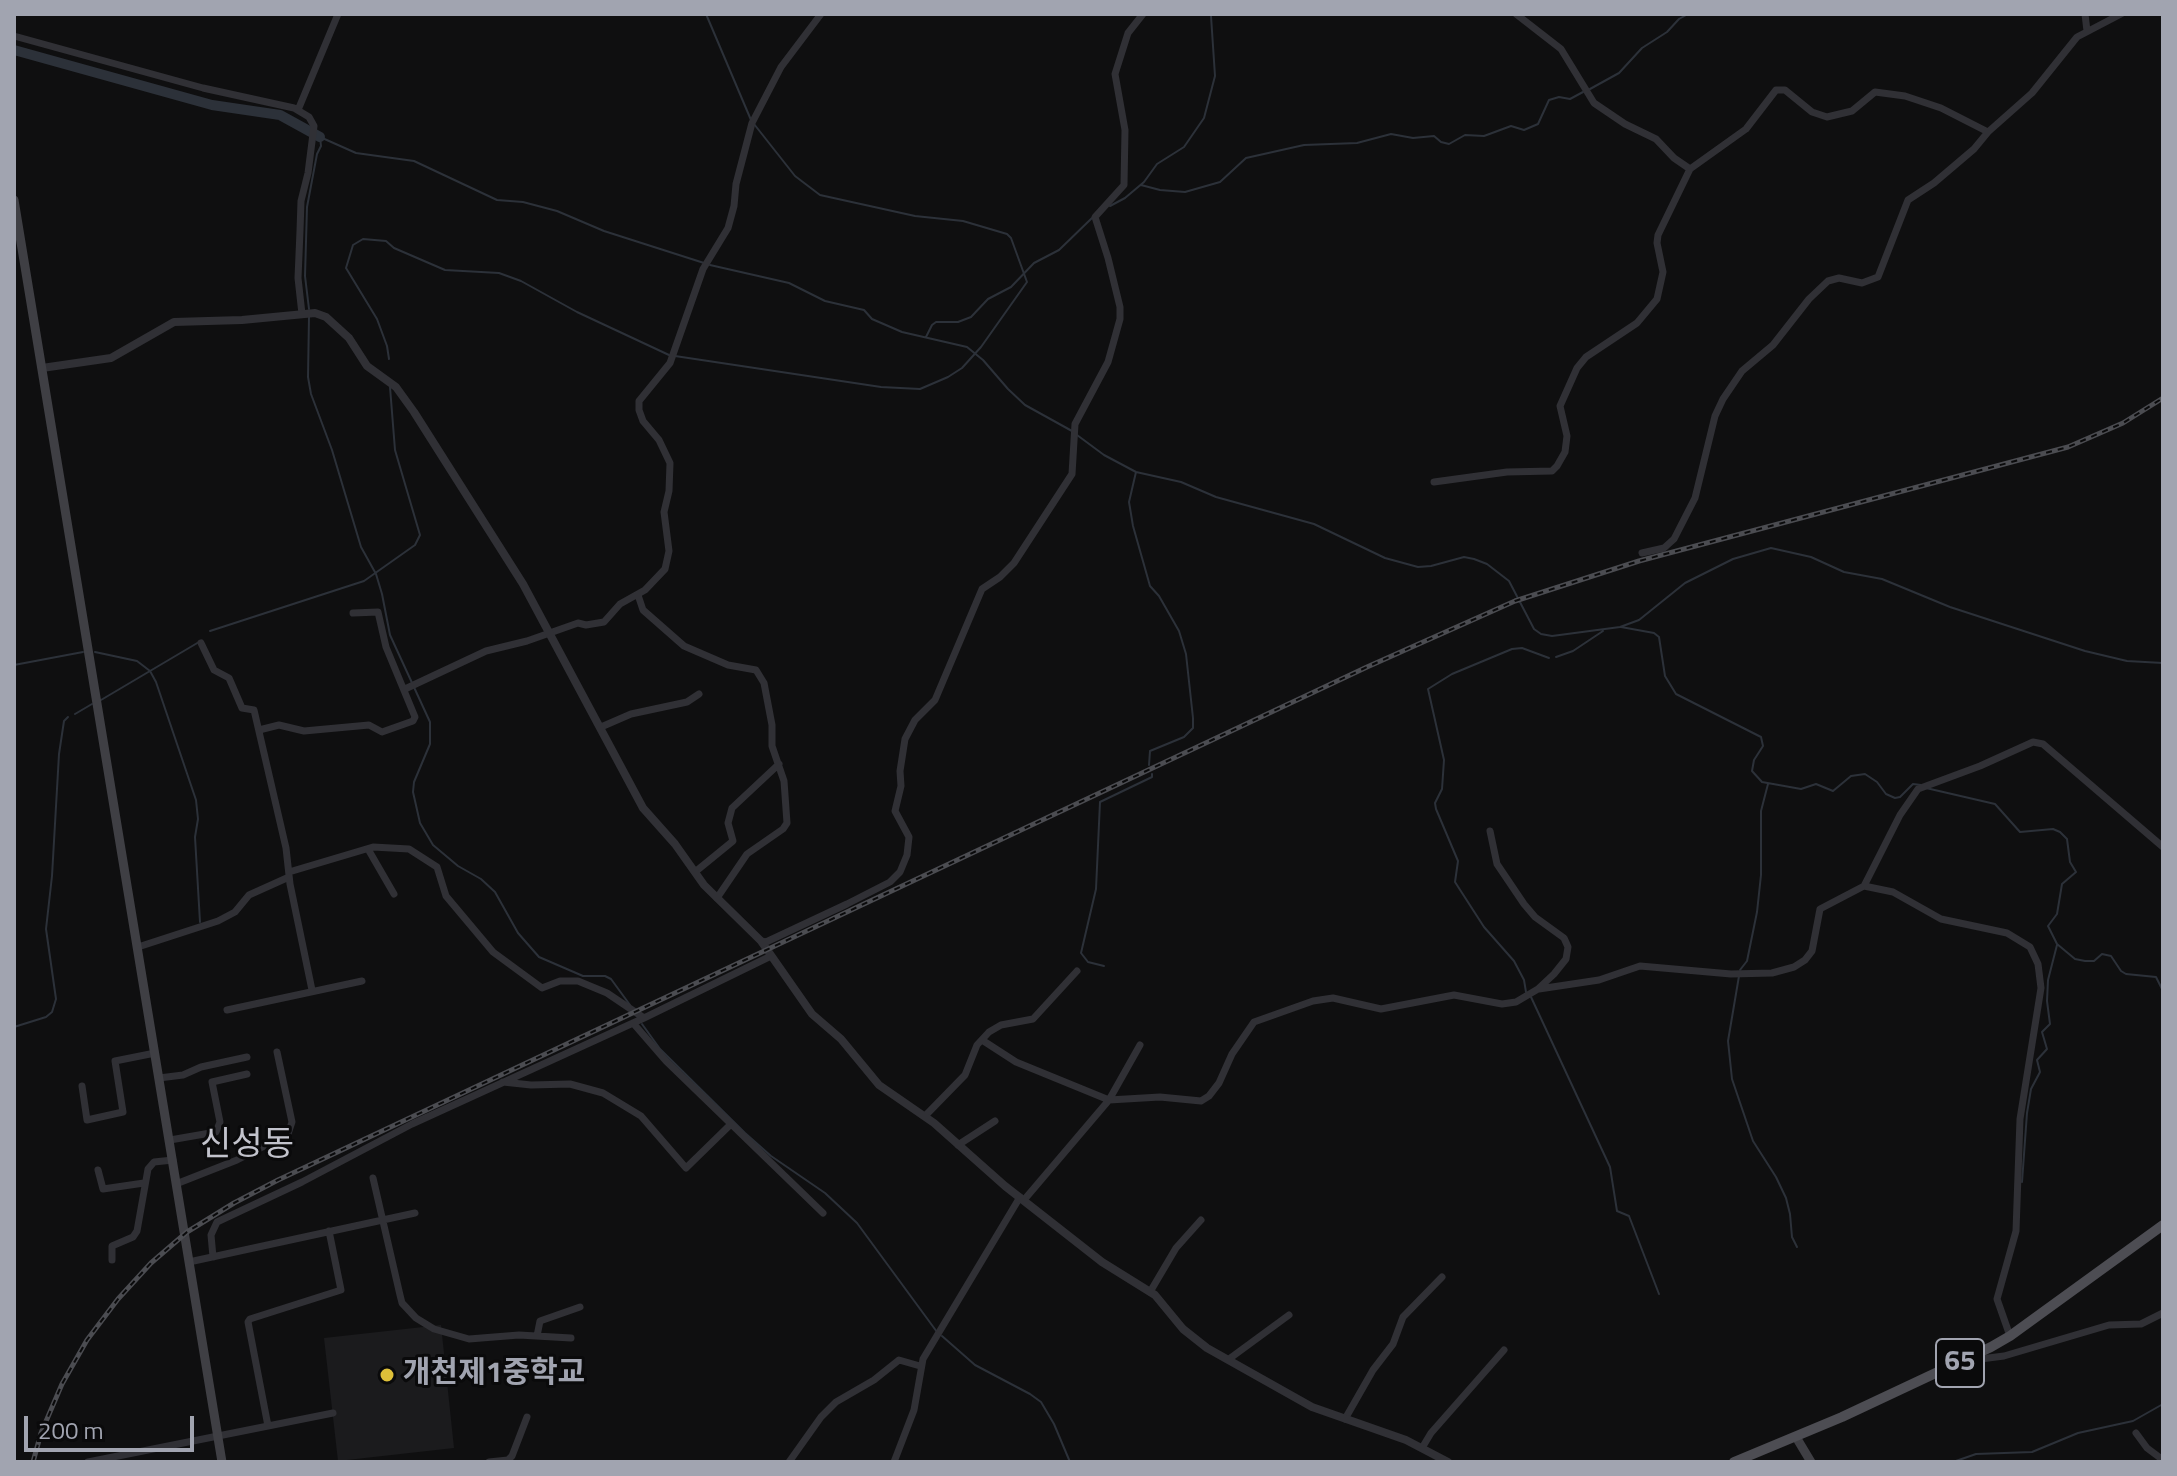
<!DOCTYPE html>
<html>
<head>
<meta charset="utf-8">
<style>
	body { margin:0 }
	#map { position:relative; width:2177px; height:1476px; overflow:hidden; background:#0f0f10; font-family:"Titillium Web",sans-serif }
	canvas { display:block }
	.frame { position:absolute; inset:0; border:16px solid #a1a4b0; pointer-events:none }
	.scale { position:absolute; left:24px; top:1416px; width:170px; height:36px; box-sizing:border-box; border:4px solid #a1a4b0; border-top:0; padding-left:10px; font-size:24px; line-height:28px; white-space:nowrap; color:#a1a4b0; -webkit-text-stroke:6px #0a0a0b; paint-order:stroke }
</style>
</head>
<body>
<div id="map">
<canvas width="2177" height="1476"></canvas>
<div class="frame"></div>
<div class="scale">200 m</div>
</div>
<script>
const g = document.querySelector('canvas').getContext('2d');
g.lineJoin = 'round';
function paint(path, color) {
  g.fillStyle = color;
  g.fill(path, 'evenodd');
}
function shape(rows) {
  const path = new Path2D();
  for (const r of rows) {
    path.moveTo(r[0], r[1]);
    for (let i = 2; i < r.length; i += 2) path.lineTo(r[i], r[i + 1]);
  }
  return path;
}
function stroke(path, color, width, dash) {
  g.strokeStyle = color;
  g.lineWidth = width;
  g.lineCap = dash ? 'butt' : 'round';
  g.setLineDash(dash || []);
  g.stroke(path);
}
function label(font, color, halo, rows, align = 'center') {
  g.font = font + ' "Titillium Web","Noto Sans KR",sans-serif';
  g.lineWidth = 6;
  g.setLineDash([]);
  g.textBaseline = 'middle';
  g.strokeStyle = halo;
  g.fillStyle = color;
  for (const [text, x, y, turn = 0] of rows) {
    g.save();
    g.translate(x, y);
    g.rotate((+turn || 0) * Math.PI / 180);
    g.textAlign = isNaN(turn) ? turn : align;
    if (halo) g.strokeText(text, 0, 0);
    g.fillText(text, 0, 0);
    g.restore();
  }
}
paint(shape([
	[441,1325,454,1448,338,1461,324,1338]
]), '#1b1b1d');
stroke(shape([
	[706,14,751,120],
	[1590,89,1619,73,1642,48,1667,32,1679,19,1688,14],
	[1141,185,1160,190,1185,192,1220,182,1246,158,1304,145,1357,143,1391,134,1413,138,1434,136,1441,142,1449,144,1465,135,1484,136,1511,126,1524,130,1538,124,1549,100,1559,97,1570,99,1583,92],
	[1110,206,1125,198,1144,182,1157,164,1184,147,1204,118,1215,76,1211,16],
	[710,265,789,283,825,301,864,310,872,319,902,332,967,347,983,360,1008,389,1025,405,1072,431],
	[309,309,305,276,307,207,317,154,321,146,320,137,356,153,414,161,497,200,523,202,557,211,604,231,704,263],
	[309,317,308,377,311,394,332,450,361,547,376,574,382,594,390,635,430,722,430,744,414,782,413,792,420,823,433,845,458,866,481,879,495,892,518,933,539,957,583,976,605,976,611,979,630,1005],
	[926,337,932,325,936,322,958,322,971,317,988,299,1011,287,1034,263,1059,250,1092,218],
	[675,356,881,387,920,389,948,377,962,368,981,347,1027,282,1011,238,1007,234,963,221,915,216,820,195,795,176,754,124],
	[389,359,387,346,377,319,346,268,353,245,363,239,386,241,394,248,445,270,499,273,521,281,577,312,669,355],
	[1077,435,1104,455,1136,472,1181,482,1216,497,1314,524,1385,558,1418,567,1431,566,1464,557,1474,559,1487,564,1509,581,1534,629,1541,634,1552,636,1620,627,1639,620,1685,583,1733,559,1771,548,1811,557,1844,572,1882,579,1950,607,2085,651,2127,661,2163,663],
	[1136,472,1129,502,1133,526,1150,586,1159,596,1179,631,1186,654,1193,718,1193,728,1184,737,1150,751,1149,765],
	[1621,627,1654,633,1659,637,1665,676,1676,694,1761,737,1763,746,1754,760,1752,771,1762,782,1801,789,1816,784,1833,791,1851,776,1865,774,1877,782,1886,794,1895,798,1900,797,1913,784,1921,785],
	[210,631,364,581,415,545,420,535,395,450,390,387],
	[95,652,137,661,150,671,156,682,196,800,198,819,195,837,200,922],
	[1556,657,1573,651,1603,631],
	[14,665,83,652],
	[101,700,199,642],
	[75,714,92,704],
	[1926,788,1995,804,2020,832,2053,829,2060,832,2067,839,2070,862,2076,872,2062,884,2057,914,2048,926,2057,944,2075,959,2085,961,2094,961,2102,954,2111,956,2121,971,2126,974,2156,977,2163,991],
	[1104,966,1088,962,1081,953,1096,889,1100,802,1152,777,1152,774],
	[1740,970,1747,961,1757,912,1761,875,1761,811,1768,784],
	[1739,976,1728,1041,1732,1079,1753,1141,1776,1177,1786,1198,1790,1214,1792,1237,1797,1247],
	[1526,992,1524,980,1514,961,1484,927,1455,882,1458,861,1436,809,1435,803,1442,789,1444,760,1428,689,1452,674,1512,649,1522,648,1549,658],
	[1531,997,1610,1167,1617,1211,1629,1216,1659,1294],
	[642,1024,660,1049,745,1133,771,1156,825,1193,857,1223,937,1332],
	[14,1027,46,1017,52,1012,56,999,46,929,52,876,59,754,64,721,68,717],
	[2022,1182,2027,1113,2031,1089,2040,1072,2037,1060,2047,1049,2042,1032,2050,1024,2047,1001,2048,980,2057,945],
	[942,1336,975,1365,1030,1394,1041,1402,1054,1424,1070,1462],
	[1953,1462,1976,1454,2032,1452,2078,1433,2133,1421,2163,1404]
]), '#2c3139', 2);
stroke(shape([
	[14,50,212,105,280,115,320,137]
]), '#2c3139', 10);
stroke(shape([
	[1516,14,1561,49,1594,103,1625,124,1656,139,1674,158,1690,169],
	[2085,14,2087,31],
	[14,36,203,88,294,108,309,117,314,126,308,173,301,201,300,231,298,278,302,314],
	[298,110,338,14],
	[1434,482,1507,472,1552,471,1557,466,1565,452,1567,436,1560,406,1577,368,1586,357,1637,323,1657,299,1663,272,1657,243,1658,235,1690,169,1746,129,1776,90,1785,90,1812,112,1827,117,1852,111,1875,92,1905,96,1941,108,1988,132],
	[1642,553,1664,548,1674,539,1695,498,1715,416,1723,399,1742,371,1773,345,1809,299,1828,281,1839,278,1862,283,1878,277,1908,200,1934,183,1974,149,1988,132,2032,93,2077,37,2121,14],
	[638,595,643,610,684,646,728,665,756,670,764,683,772,725,772,746,784,781,787,823,783,829,747,854,717,898],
	[201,643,214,670,229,678,242,708,254,710,286,848,290,884,312,990],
	[405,689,486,651,527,641,578,623,586,625,604,622,620,604,645,590,665,569,669,551,664,512,669,491,670,463,659,440,643,421,639,410,639,401,670,363,703,269,728,228,734,206,736,184,752,123,781,67,821,14],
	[601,727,631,714,687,702,699,694],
	[259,730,279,725,304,731,369,725,382,732,413,721,415,717,386,647,378,612,353,613],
	[368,849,394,894],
	[289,872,373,847,409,849,437,867,446,896,493,952,542,988,560,981,578,981,607,993,644,1018],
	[695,872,733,841,728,823,732,808,779,764],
	[1864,886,1893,892,1941,919,2007,933,2030,947,2038,964,2041,988,2020,1119,2016,1231,1997,1299,2010,1336],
	[761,941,766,942,847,904,890,882,900,872,907,855,909,837,895,811,901,786,900,771,905,739,915,720,935,700,982,589,1000,577,1014,563,1072,474,1075,424,1108,362,1120,319,1120,307,1108,258,1095,217,1124,185,1125,130,1115,74,1128,33,1143,14],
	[138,947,218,921,235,912,249,895,289,877],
	[1539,989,1599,980,1640,966,1731,974,1772,973,1794,967,1805,960,1812,951,1820,909,1864,886,1900,815,1918,789,1980,766,2033,742,2043,744,2163,847],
	[227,1010,362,981],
	[633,1023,666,1061,823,1213],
	[982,1040,1016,1062,1109,1100,1160,1097,1201,1101,1209,1096,1219,1083,1232,1054,1254,1022,1313,1001,1333,998,1381,1009,1454,995,1502,1004,1516,1002,1538,989,1554,974,1566,959,1568,947,1564,938,1535,917,1524,904,1497,864,1490,831],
	[159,1078,183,1075,201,1067,247,1057],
	[503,1082,531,1085,570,1084,603,1093,641,1116,686,1168,730,1125],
	[82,1086,87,1120,123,1112,115,1061,155,1053],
	[925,1116,965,1075,977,1045,989,1032,1001,1025,1033,1019,1077,971],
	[170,1140,216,1132,220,1122,212,1082,247,1074],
	[958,1145,995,1121],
	[98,1170,103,1189,144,1183],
	[373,1178,400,1295,402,1303,416,1318,434,1329,469,1339,519,1335,571,1338],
	[176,1184,237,1160,288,1134,292,1122,277,1052],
	[1024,1200,1109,1100,1140,1045],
	[213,1257,211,1235,217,1222,302,1182,412,1124,644,1018,771,956],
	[112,1260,112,1246,133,1237,137,1231,148,1169,154,1162,173,1160],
	[189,1262,415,1213],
	[1150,1292,1176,1248,1201,1220],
	[537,1336,540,1321,580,1307],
	[1229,1359,1289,1315],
	[1965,1361,2004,1356,2109,1325,2141,1324,2163,1313],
	[1345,1419,1373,1370,1393,1344,1403,1317,1442,1277],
	[268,1426,248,1322,250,1319,341,1290,329,1231],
	[2136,1433,2147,1448,2163,1460],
	[1422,1448,1431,1433,1504,1350],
	[88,1462,333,1413],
	[489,1462,508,1460,512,1456,527,1417],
	[789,1462,821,1417,836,1402,874,1380,899,1360,920,1366],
	[894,1462,914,1410,923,1359,1020,1197]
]), '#303035', 7);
stroke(shape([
	[42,368,111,358,174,322,242,320,315,313,326,317,349,338,367,366,396,387,414,412,523,584,643,808,675,844,704,885,761,941,812,1014,841,1039,879,1085,934,1123,1005,1186,1102,1262,1155,1295,1183,1329,1207,1348,1312,1407,1406,1440,1448,1462]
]), '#303035', 8);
stroke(shape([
	[14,200,222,1462],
	[1796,1437,1811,1462]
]), '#3f3f44', 9);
stroke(shape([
	[1734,1462,1842,1417,1991,1347,2010,1336,2163,1225]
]), '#4d4d53', 10);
const rail = shape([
	[33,1462,41,1433,62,1384,87,1340,118,1299,151,1263,187,1232,234,1203,278,1180,1367,667,1515,601,1639,561,2068,447,2123,423,2163,398]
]);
stroke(rail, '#4b4c51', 5);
stroke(rail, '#0a0a0b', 2, [6]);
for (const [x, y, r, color] of [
	[387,1375,8,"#dec039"]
]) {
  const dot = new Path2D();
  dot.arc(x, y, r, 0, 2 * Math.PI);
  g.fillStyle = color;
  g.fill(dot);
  stroke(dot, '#0a0a0b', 3);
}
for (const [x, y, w] of [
	[1960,1363,48]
]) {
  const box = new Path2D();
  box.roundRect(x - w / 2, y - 24, w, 48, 6);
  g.fillStyle = '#0a0a0b';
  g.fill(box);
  stroke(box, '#a1a4b0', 2);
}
label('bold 28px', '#a1a4b0', null, [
	["65",1960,1363]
]);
label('bold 30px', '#a1a4b0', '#0a0a0b', [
	["개천제1중학교",403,1375]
], 'left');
label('34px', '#c2c3cc', '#0a0a0b', [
	["신성동",247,1147]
]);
</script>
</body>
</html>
